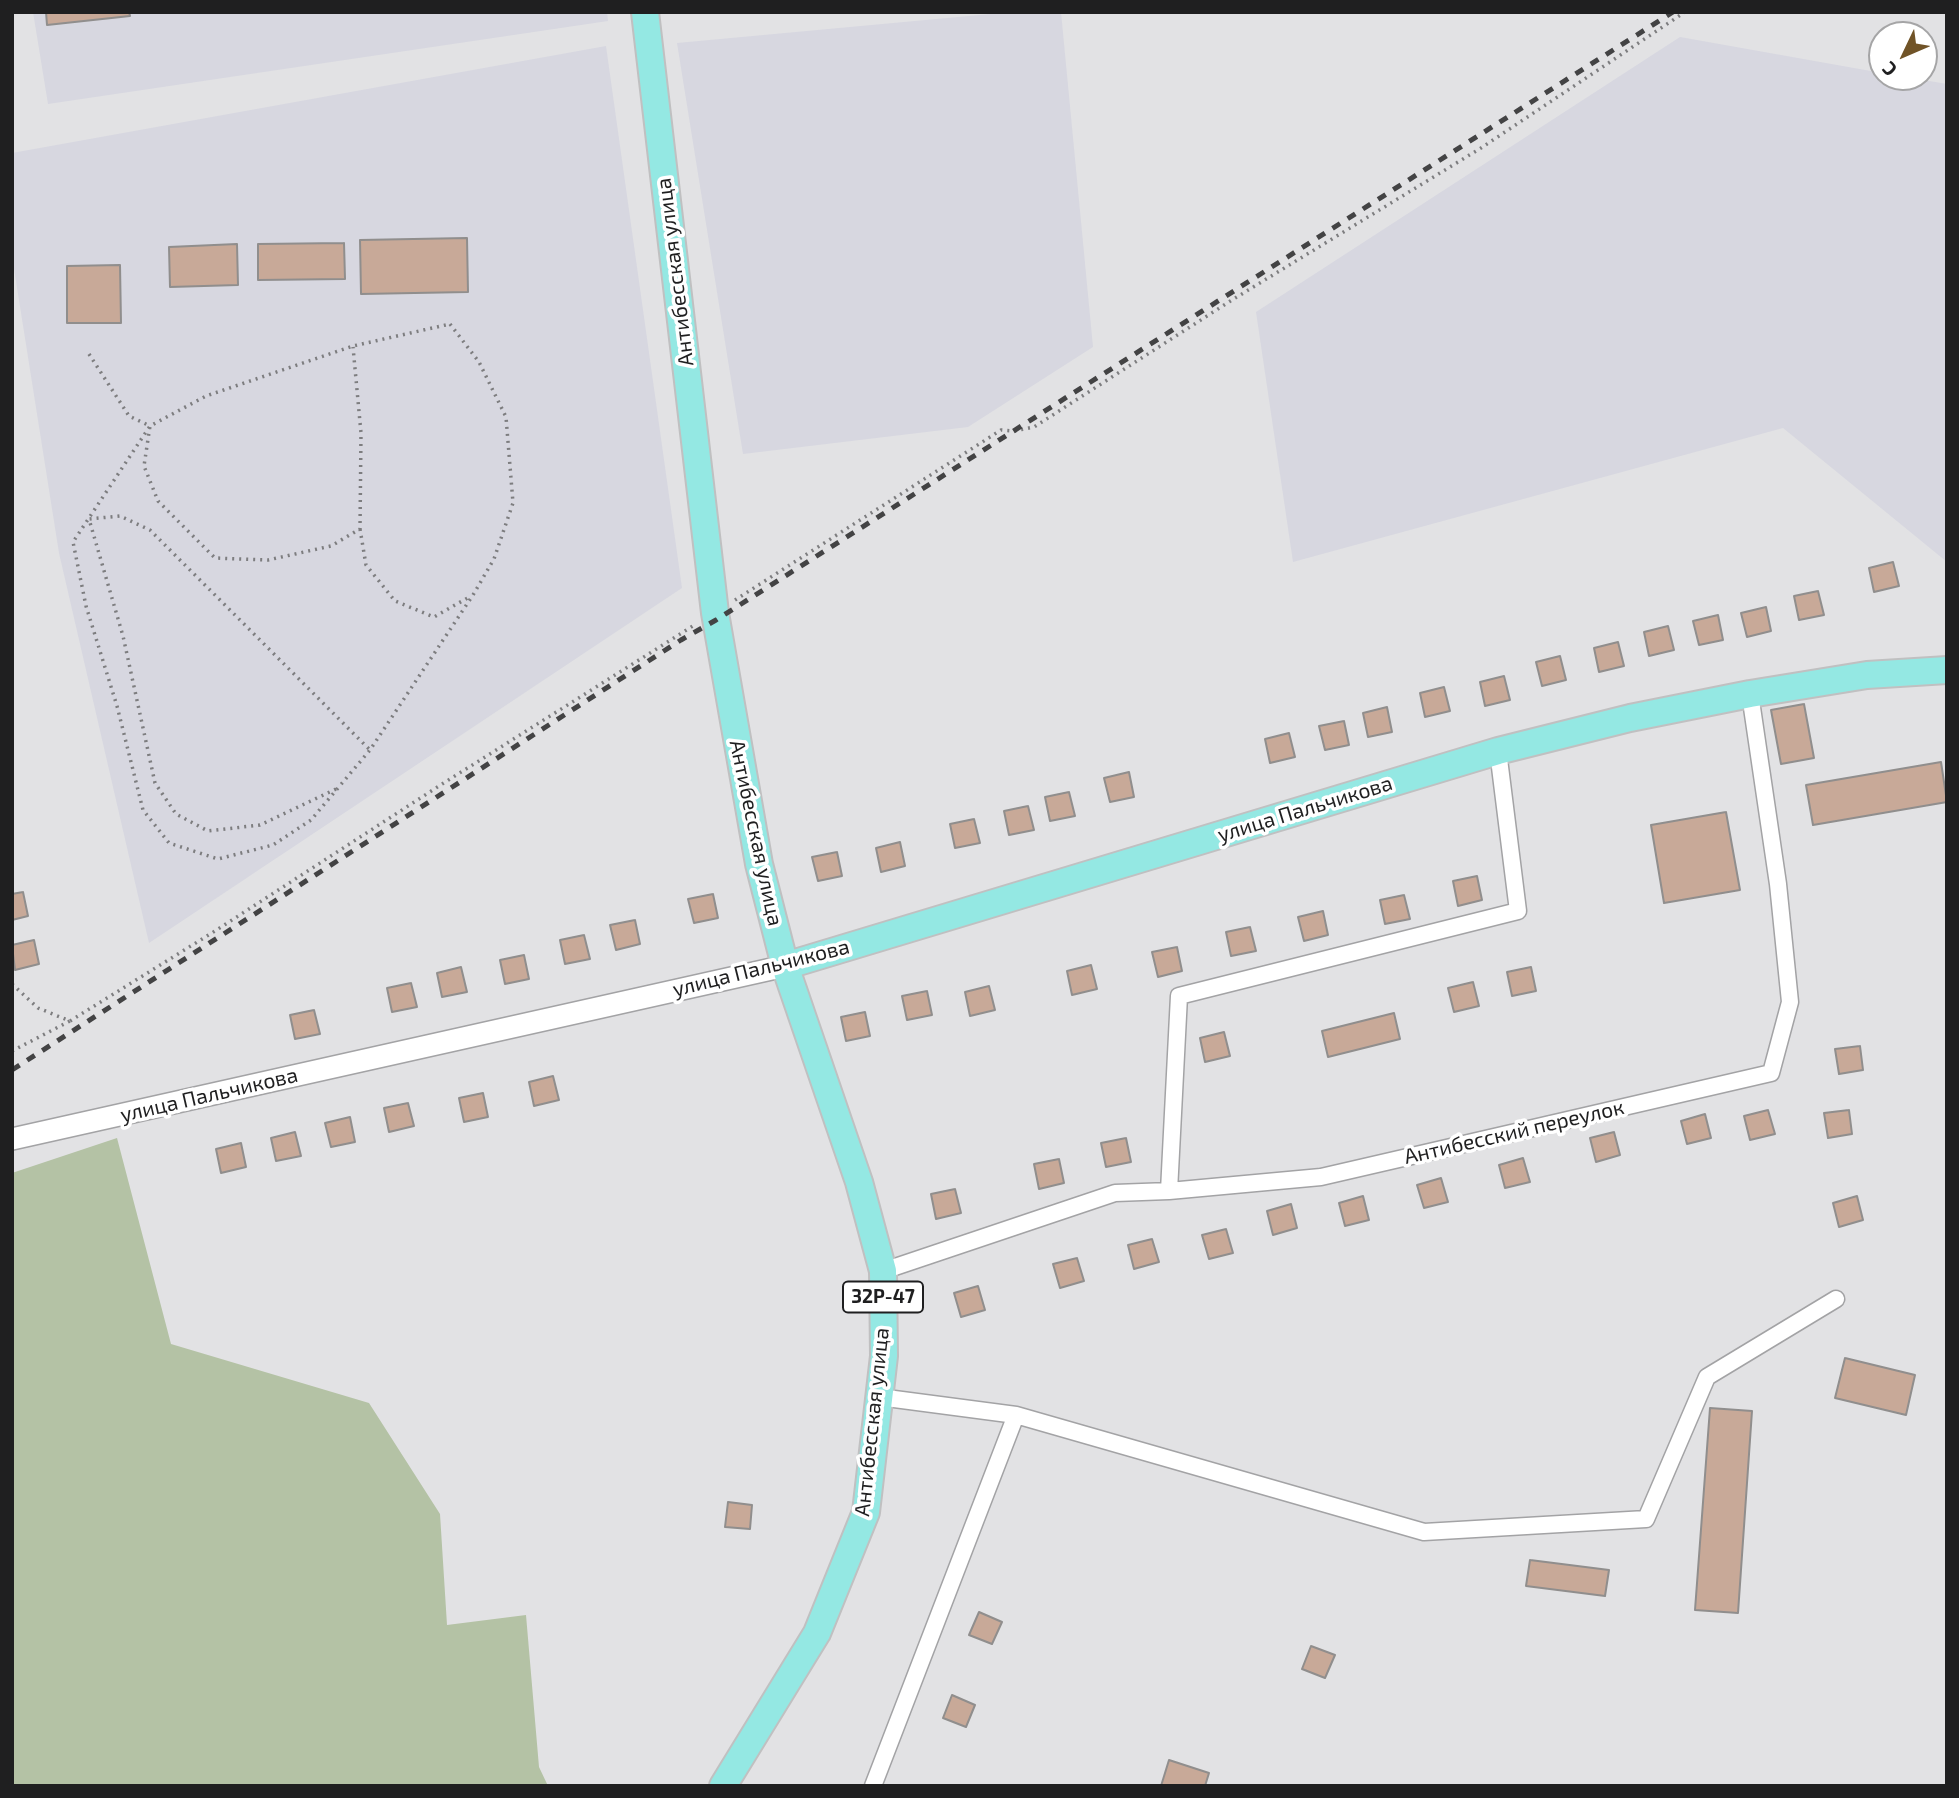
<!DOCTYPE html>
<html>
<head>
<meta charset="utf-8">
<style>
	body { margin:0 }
	#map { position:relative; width:1959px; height:1798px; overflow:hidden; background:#e2e2e4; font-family:"Exo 2",sans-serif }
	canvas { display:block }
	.frame { position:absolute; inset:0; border:14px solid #1f1f20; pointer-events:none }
	.north { position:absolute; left:1868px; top:21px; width:70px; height:70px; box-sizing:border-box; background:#fff; border:2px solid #a5a5a6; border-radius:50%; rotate:226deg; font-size:19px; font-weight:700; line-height:28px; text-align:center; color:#1f1f20 }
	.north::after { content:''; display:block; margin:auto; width:24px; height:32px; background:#705327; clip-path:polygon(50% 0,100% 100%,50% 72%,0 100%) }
</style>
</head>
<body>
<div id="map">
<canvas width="1959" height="1798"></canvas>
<div class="frame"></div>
<div class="north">С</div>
</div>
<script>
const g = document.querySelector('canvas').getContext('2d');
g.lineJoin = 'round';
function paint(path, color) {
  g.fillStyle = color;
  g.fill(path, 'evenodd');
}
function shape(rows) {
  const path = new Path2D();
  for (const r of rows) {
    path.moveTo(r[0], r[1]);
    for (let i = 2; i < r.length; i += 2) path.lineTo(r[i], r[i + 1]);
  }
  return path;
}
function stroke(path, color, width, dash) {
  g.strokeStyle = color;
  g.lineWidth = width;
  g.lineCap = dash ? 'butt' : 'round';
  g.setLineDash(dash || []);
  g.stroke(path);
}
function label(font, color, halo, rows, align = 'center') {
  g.font = font + ' "Exo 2",sans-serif';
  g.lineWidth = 7;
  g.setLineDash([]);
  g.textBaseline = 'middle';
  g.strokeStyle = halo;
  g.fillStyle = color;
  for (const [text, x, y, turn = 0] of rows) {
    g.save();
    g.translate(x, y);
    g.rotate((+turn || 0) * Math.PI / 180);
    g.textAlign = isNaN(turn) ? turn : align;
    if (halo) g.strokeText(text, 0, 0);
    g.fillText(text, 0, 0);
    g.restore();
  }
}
paint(shape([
	[33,12,607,12,608,21,48,104],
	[1012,12,1061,12,1093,347,968,427,743,454,677,43],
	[1680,37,1882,73,1882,77,1906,77,1947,84,1947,562,1783,428,1293,562,1256,312],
	[606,46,682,588,149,943,59,553,12,256,12,153]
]), '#d7d7e0');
paint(shape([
	[117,1138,171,1344,369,1403,440,1514,447,1625,526,1615,539,1767,548,1786,12,1786,12,1173]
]), '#b4c2a5');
const building = shape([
	[46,12,129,12,130,16,47,25,46,12],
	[467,238,468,292,361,294,360,240,467,238],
	[344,243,345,279,258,280,258,244,344,243],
	[237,244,238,285,170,287,169,247,237,244],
	[120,265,121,323,67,323,67,266,120,265],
	[1893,562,1899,586,1874,592,1869,568,1893,562],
	[1818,591,1824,615,1799,620,1794,596,1818,591],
	[1766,607,1771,631,1747,637,1741,613,1766,607],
	[1718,615,1723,640,1699,645,1693,621,1718,615],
	[1668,626,1674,650,1649,656,1644,632,1668,626],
	[1618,642,1624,666,1599,672,1594,648,1618,642],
	[1560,656,1566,680,1542,686,1536,662,1560,656],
	[1504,676,1510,700,1485,706,1480,682,1504,676],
	[1444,687,1450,711,1425,717,1420,693,1444,687],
	[1804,704,1814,758,1781,764,1771,710,1804,704],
	[1387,707,1392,732,1368,737,1363,713,1387,707],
	[1344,721,1349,745,1325,750,1319,726,1344,721],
	[1289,733,1295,757,1270,763,1265,739,1289,733],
	[1941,762,1947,802,1813,825,1806,785,1941,762],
	[1129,772,1134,797,1110,802,1104,778,1129,772],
	[1069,792,1075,816,1050,821,1045,797,1069,792],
	[1028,806,1034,830,1009,835,1004,811,1028,806],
	[1726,812,1740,890,1664,903,1651,825,1726,812],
	[974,819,980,843,955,848,950,824,974,819],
	[900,842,905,866,881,872,876,848,900,842],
	[837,852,842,876,818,881,812,857,837,852],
	[1477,876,1482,900,1458,906,1453,881,1477,876],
	[23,892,28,916,12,920,12,894,23,892],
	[713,894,718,918,694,923,688,899,713,894],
	[1404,895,1410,919,1385,924,1380,900,1404,895],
	[1323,911,1328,935,1304,941,1298,917,1323,911],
	[635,920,640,944,616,950,610,925,635,920],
	[1250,927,1256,951,1231,956,1226,932,1250,927],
	[584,935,590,959,565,964,560,940,584,935],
	[34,940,39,964,15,970,12,945,34,940],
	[1177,947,1182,971,1158,977,1152,952,1177,947],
	[524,955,529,979,505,984,500,960,524,955],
	[1091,965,1097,989,1072,995,1067,971,1091,965],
	[461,967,467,992,442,997,437,973,461,967],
	[1531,967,1536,991,1512,996,1507,972,1531,967],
	[1473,982,1479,1006,1454,1012,1448,988,1473,982],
	[411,983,417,1007,392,1012,387,988,411,983],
	[989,986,995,1010,970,1016,965,992,989,986],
	[927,991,932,1015,907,1020,902,996,927,991],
	[314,1010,320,1034,295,1039,290,1015,314,1010],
	[865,1012,870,1036,846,1041,841,1017,865,1012],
	[1394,1013,1400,1039,1328,1057,1322,1031,1394,1013],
	[1224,1032,1230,1056,1205,1062,1200,1038,1224,1032],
	[1860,1046,1863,1070,1839,1074,1835,1049,1860,1046],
	[553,1076,559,1100,534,1106,529,1082,553,1076],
	[483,1093,488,1117,464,1122,459,1098,483,1093],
	[408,1103,414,1126,389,1132,384,1108,408,1103],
	[1768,1110,1775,1134,1750,1140,1744,1116,1768,1110],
	[1849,1110,1852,1134,1828,1138,1824,1113,1849,1110],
	[1705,1114,1711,1138,1687,1144,1681,1121,1705,1114],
	[350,1117,355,1142,331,1147,325,1123,350,1117],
	[295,1132,301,1156,276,1161,271,1138,295,1132],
	[1614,1132,1620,1155,1596,1162,1590,1138,1614,1132],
	[1126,1138,1131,1162,1106,1167,1101,1143,1126,1138],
	[241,1143,246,1167,221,1173,216,1149,241,1143],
	[1523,1158,1530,1182,1505,1188,1499,1165,1523,1158],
	[1059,1159,1064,1183,1039,1189,1034,1164,1059,1159],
	[1441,1178,1448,1202,1424,1208,1417,1185,1441,1178],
	[955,1189,961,1213,936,1219,931,1194,955,1189],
	[1363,1196,1369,1220,1345,1226,1339,1203,1363,1196],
	[1857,1196,1863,1220,1839,1227,1833,1203,1857,1196],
	[1291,1204,1297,1228,1273,1235,1267,1211,1291,1204],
	[1226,1229,1233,1253,1209,1259,1202,1235,1226,1229],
	[1152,1239,1159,1262,1134,1269,1128,1245,1152,1239],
	[1077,1258,1084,1281,1060,1288,1053,1264,1077,1258],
	[978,1286,985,1310,961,1317,954,1293,978,1286],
	[1845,1358,1915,1375,1906,1415,1835,1398,1845,1358],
	[1710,1408,1752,1411,1738,1613,1695,1610,1710,1408],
	[728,1502,752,1505,750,1529,725,1527,728,1502],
	[1530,1560,1609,1570,1605,1596,1526,1586,1530,1560],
	[979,1612,1002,1622,992,1644,969,1635,979,1612],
	[1311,1646,1335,1655,1325,1678,1302,1669,1311,1646],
	[952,1695,975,1705,966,1727,943,1718,952,1695],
	[1169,1760,1209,1773,1205,1786,1161,1786,1169,1760]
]);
paint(building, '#c8a998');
stroke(building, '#908e8d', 2);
const minor = shape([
	[1169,1191,1179,996,1518,911,1498,751],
	[883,1271,1115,1193,1169,1191,1321,1177,1771,1073,1790,1002,1778,884,1750,694],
	[879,1397,1016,1415,1424,1532,1646,1519,1707,1377,1836,1299],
	[873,1786,1016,1415]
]);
const tertiary = shape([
	[12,1139,785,966]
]);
const primary = shape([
	[645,12,715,613,759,864,785,966,859,1182,883,1271,884,1356,866,1512,817,1633,723,1786],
	[785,966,1498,751,1630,718,1750,694,1867,675,1947,670]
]);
stroke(minor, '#a3a3a5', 19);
stroke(tertiary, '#a3a3a5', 24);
stroke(primary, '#c0c0c1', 30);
stroke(shape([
	[450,324,479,362,506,417,513,503,494,559,473,595,370,750,311,820,273,845,218,859,169,843,143,810,117,706,86,606,73,542,150,426,206,396,353,346,450,324],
	[89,354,129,416,150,426,144,466,158,501,215,558,268,560,331,546,360,529,361,433,353,347],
	[360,529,366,565,395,601,434,617,471,596],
	[735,600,1001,430,1014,431,1034,427,1232,300,1481,148,1685,12],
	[336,789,260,825,208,831,176,814,155,783,123,636,89,519,120,516,150,530,370,750],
	[12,984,38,1008,70,1021,215,931,439,786,696,624],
	[12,1051,70,1021]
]), '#7d7d7f', 3.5, [2, 5]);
stroke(minor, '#fff', 16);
stroke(tertiary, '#fff', 21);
stroke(primary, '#94e8e3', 26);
stroke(shape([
	[12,1070,681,640,716,620,1673,12]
]), '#434344', 5, [9, 9]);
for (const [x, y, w] of [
	[883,1297,80]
]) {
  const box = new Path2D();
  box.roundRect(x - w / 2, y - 15.5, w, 31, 5);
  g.fillStyle = '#fff';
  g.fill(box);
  stroke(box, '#1f1f20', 2);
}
label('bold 19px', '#1f1f20', null, [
	["32Р-47",883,1297]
]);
label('21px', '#1f1f20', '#fff', [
	["Антибесская улица",675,272,-97],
	["улица Пальчикова",1305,809,-17],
	["Антибесская улица",756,833,78],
	["улица Пальчикова",761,968,-14],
	["улица Пальчикова",209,1095,-13],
	["Антибесский переулок",1514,1132,-13],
	["Антибесская улица",872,1422,-84]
]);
</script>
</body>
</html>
